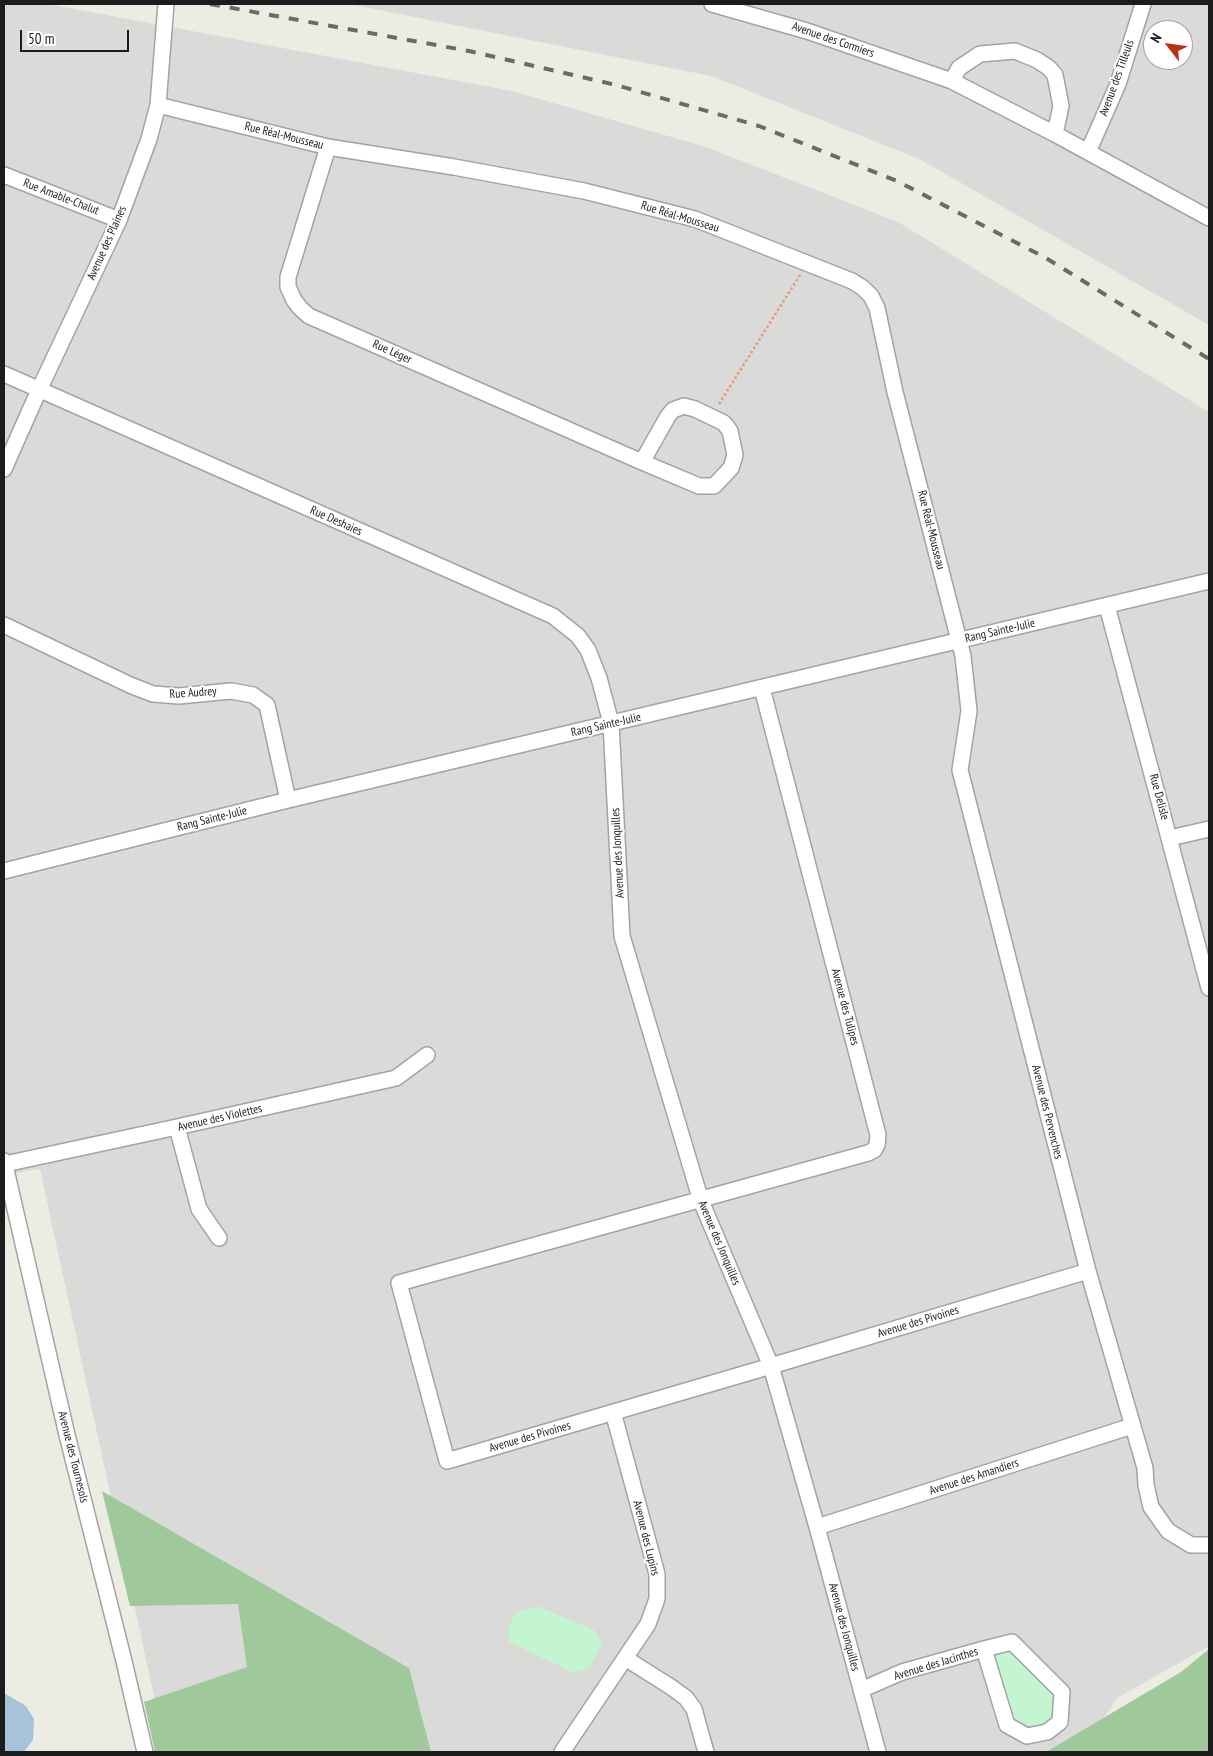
<!DOCTYPE html>
<html>
<head>
<meta charset="utf-8">
<style>
	body { margin:0 }
	#map { position:relative; width:1213px; height:1756px; overflow:hidden; background:#edece3; font-family:"PT Sans Narrow",sans-serif }
	canvas { display:block }
	.frame { position:absolute; inset:0; border:5px solid #1c1c1c; pointer-events:none }
	.north { position:absolute; left:1143px; top:20px; width:50px; height:50px; box-sizing:border-box; background:#fff; border:1px solid #a4a4a4; border-radius:50%; rotate:300deg; font-size:14px; font-weight:700; line-height:20px; text-align:center; color:#1c1c1c }
	.north::after { content:''; display:block; margin:auto; width:18px; height:22px; background:#ba310f; clip-path:polygon(50% 0,100% 100%,50% 72%,0 100%) }
	.scale { position:absolute; left:20px; top:30px; width:109px; height:22px; box-sizing:border-box; border:2px solid #1c1c1c; border-top:0; padding-left:6px; font-size:15px; line-height:18px; white-space:nowrap; color:#1c1c1c; -webkit-text-stroke:4px #fff; paint-order:stroke }
</style>
</head>
<body>
<div id="map">
<canvas width="1213" height="1756"></canvas>
<div class="frame"></div>
<div class="north">N</div>
<div class="scale">50 m</div>
</div>
<script>
const g = document.querySelector('canvas').getContext('2d');
g.lineJoin = 'round';
function paint(path, color) {
  g.fillStyle = color;
  g.fill(path, 'evenodd');
}
function shape(rows) {
  const path = new Path2D();
  for (const r of rows) {
    path.moveTo(r[0], r[1]);
    for (let i = 2; i < r.length; i += 2) path.lineTo(r[i], r[i + 1]);
  }
  return path;
}
function stroke(path, color, width, dash) {
  g.strokeStyle = color;
  g.lineWidth = width;
  g.lineCap = dash ? 'butt' : 'round';
  g.setLineDash(dash || []);
  g.stroke(path);
}
function label(font, color, halo, rows, align = 'center') {
  g.font = font + ' "PT Sans Narrow",sans-serif';
  g.lineWidth = 4;
  g.setLineDash([]);
  g.textBaseline = 'middle';
  g.strokeStyle = halo;
  g.fillStyle = color;
  for (const [text, x, y, turn = 0] of rows) {
    g.save();
    g.translate(x, y);
    g.rotate((+turn || 0) * Math.PI / 180);
    g.textAlign = isNaN(turn) ? turn : align;
    if (halo) g.strokeText(text, 0, 0);
    g.fillText(text, 0, 0);
    g.restore();
  }
}
paint(shape([
	[4,4,48,4,512,91,706,147,898,222,1209,412,1209,1646,1117,1698,1082,1752,166,1752,40,1169,4,1175],
	[349,4,1209,4,1209,325,921,160,711,76],
	[1153,30,1183,30,1183,60,1153,60]
]), '#dadad9');
paint(shape([
	[102,1491,409,1668,431,1752,155,1752,144,1702,247,1667,238,1604,130,1606],
	[1209,1649,1209,1752,1046,1752,1181,1672]
]), '#9fc99b');
paint(shape([
	[537,1606,594,1630,602,1643,589,1668,574,1673,509,1642,508,1629,515,1613],
	[1014,1644,1058,1688,1061,1716,1037,1734,1013,1730,990,1655]
]), '#c2f5d0');
paint(shape([
	[4,1693,26,1706,34,1719,33,1740,24,1752,4,1752]
]), '#a6c3d8');
const minor = shape([
	[712,4,807,31,952,81,1055,134,1209,218],
	[952,81,959,68,980,54,1015,51,1037,60,1049,68,1055,75,1061,106,1055,134],
	[158,105,328,147,454,167,584,191,695,219,852,281,863,288,871,296,877,308,895,392,963,656,969,711,960,770,1088,1271,1145,1468,1146,1485,1151,1507,1168,1531,1191,1545,1209,1545],
	[328,147,288,277,288,287,294,300,300,308,309,316,642,462,699,486,714,486,731,468,735,455,730,431,724,423,695,409,684,406,673,410,668,416,642,462],
	[1088,152,1118,84,1143,4],
	[4,175,119,220],
	[4,374,553,616,578,636,588,650,599,678,611,723,622,936,701,1201,771,1366,817,1527,878,1752],
	[4,469,39,390,119,220,149,139,158,105,166,4],
	[1107,606,1209,988],
	[4,625,130,685,153,694,179,696,231,691,253,695,267,705,288,800],
	[762,688,878,1135,877,1145,874,1150,868,1153,399,1283,447,1461,771,1366,1088,1271],
	[1170,838,1209,829],
	[4,871,288,800,1209,581],
	[177,1127,199,1209,219,1238],
	[4,1161,67,1435,124,1661,145,1752],
	[5,1164,177,1127,396,1078,427,1055],
	[817,1527,1132,1426],
	[625,1658,671,1687,686,1698,694,1709,706,1752],
	[861,1690,902,1672,984,1649,1012,1642,1062,1692,1060,1722,1047,1732,1027,1736,1007,1725,984,1649],
	[562,1752,648,1624,657,1599,657,1574,613,1412]
]);
stroke(minor, '#a3a3a3', 18);
stroke(shape([
	[719,404,800,275]
]), '#ee9872', 2.5, [2.5, 2.5]);
stroke(minor, '#fff', 15);
stroke(shape([
	[210,4,469,51,616,85,759,126,897,181,1046,258,1209,359]
]), '#6a6a6a', 4, [10, 10]);
label('12px', '#1c1c1c', '#fff', [
	["Avenue des Cormiers",833,40,19],
	["Avenue des Tilleuls",1117,78,-70],
	["Rue Réal-Mousseau",284,136,14],
	["Rue Amable-Chalut",61,197,21],
	["Rue Réal-Mousseau",680,217,17],
	["Avenue des Plaines",107,243,-66],
	["Rue Léger",392,352,24],
	["Rue Deshaies",336,521,24],
	["Rue Réal-Mousseau",931,530,76],
	["Rang Sainte-Julie",1000,631,-13],
	["Rue Audrey",193,693,-4],
	["Rang Sainte-Julie",606,725,-13],
	["Rue Delisle",1159,797,75],
	["Rang Sainte-Julie",212,819,-14],
	["Avenue des Jonquilles",618,853,-93],
	["Avenue des Tulipes",845,1007,75],
	["Avenue des Pervenches",1047,1112,76],
	["Avenue des Violettes",220,1118,-13],
	["Avenue des Jonquilles",719,1243,67],
	["Avenue des Pivoines",918,1322,-17],
	["Avenue des Pivoines",530,1437,-16],
	["Avenue des Tournesols",73,1457,76],
	["Avenue des Amandiers",974,1477,-18],
	["Avenue des Lupins",646,1538,76],
	["Avenue des Jonquilles",844,1627,75],
	["Avenue des Jacinthes",936,1664,-17]
]);
</script>
</body>
</html>
